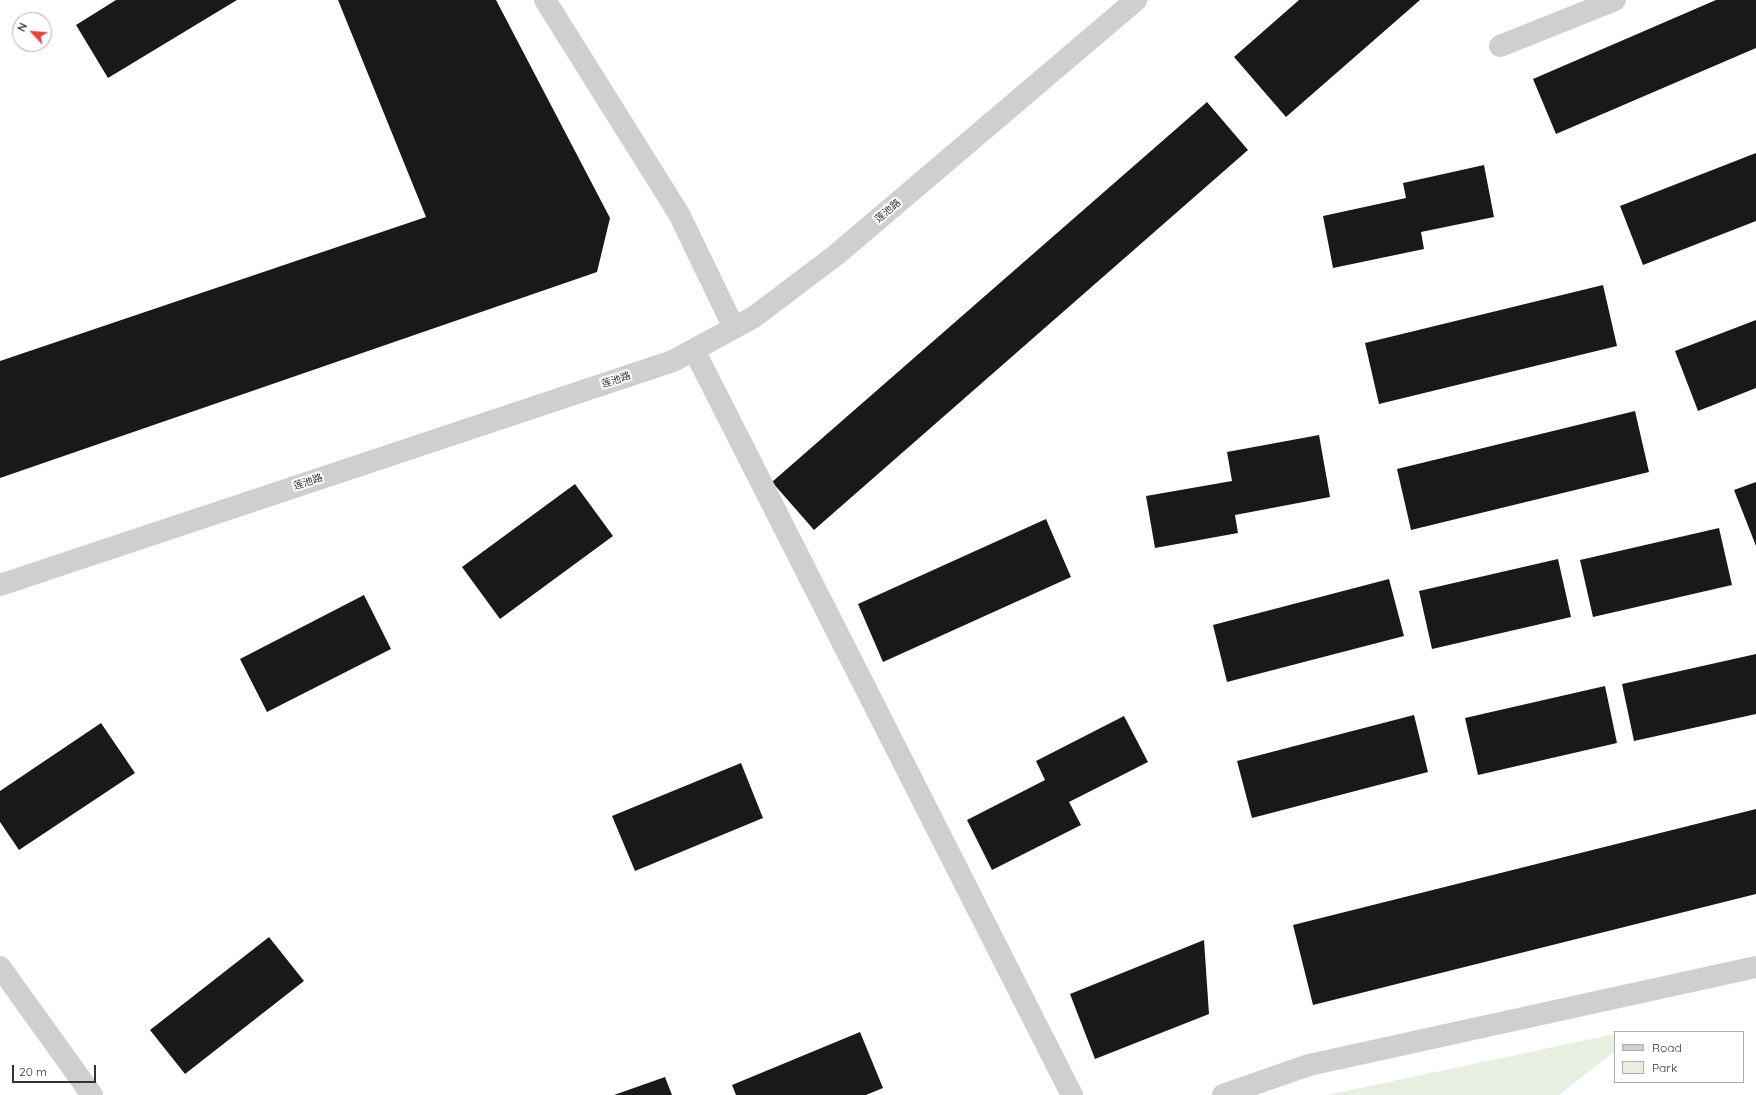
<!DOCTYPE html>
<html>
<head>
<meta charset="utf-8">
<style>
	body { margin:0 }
	#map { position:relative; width:1756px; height:1095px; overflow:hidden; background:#fff; font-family:Quicksand,sans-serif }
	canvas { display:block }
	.legend { position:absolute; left:1614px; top:1031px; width:130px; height:52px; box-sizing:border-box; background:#fff; border:1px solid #adadad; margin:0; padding:5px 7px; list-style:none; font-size:12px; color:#323232 }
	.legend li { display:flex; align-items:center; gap:8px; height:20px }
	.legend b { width:20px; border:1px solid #adadad }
	.north { position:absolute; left:12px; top:12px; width:40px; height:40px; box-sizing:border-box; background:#fff; border:1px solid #adadad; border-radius:50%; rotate:296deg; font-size:11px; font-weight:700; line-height:16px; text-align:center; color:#323232 }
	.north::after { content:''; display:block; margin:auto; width:14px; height:18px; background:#e84136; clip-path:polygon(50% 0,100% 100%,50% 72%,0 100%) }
	.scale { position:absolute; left:12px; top:1065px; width:84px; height:18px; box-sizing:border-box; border:2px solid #323232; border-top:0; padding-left:5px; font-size:12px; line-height:14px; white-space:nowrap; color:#323232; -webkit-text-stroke:3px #fff; paint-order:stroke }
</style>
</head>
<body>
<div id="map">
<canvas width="1756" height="1095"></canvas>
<ul class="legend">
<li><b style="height:5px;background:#cfcfcf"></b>Road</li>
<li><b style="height:11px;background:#e7efe1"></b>Park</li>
</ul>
<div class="north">N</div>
<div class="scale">20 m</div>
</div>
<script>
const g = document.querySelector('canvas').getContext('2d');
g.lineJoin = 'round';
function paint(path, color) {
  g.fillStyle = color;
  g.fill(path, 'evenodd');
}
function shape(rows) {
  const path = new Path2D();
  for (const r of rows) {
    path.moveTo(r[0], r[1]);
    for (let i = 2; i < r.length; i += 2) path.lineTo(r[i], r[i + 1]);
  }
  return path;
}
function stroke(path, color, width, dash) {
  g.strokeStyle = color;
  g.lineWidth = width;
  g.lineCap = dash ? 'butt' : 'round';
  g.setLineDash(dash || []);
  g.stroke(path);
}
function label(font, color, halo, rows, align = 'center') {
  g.font = font + ' Quicksand,"Noto Sans SC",sans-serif';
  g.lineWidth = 4;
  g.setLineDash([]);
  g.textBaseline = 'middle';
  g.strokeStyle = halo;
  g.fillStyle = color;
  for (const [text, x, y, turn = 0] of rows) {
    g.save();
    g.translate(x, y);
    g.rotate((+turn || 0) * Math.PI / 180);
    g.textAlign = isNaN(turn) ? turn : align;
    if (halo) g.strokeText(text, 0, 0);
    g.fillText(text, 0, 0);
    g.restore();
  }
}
paint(shape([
	[1615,1034,1615,1051,1559,1095,1327,1095]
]), '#e7efe1');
paint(shape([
	[116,0,237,0,108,78,76,25],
	[338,0,496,0,610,218,597,272,0,478,0,361,426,217],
	[1299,0,1420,0,1286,117,1234,57],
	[1716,0,1756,0,1756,48,1556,134,1533,79],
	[1207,102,1248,150,814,530,772,482],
	[1756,153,1756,221,1643,265,1620,206],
	[1484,165,1494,217,1421,232,1424,249,1333,268,1323,216,1406,198,1403,183],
	[1603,285,1617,346,1379,404,1365,343],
	[1756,320,1756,388,1698,411,1675,351],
	[1635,411,1649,472,1411,530,1397,469],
	[1319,435,1330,497,1235,515,1238,533,1155,548,1146,496,1232,481,1227,452],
	[1756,482,1756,546,1734,490],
	[575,484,613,536,500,619,462,567],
	[1046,519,1071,577,883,662,858,604],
	[1719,528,1732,585,1593,617,1580,560],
	[1558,559,1571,617,1432,649,1419,591],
	[1389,579,1404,636,1227,682,1213,625],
	[364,595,391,649,267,712,240,659],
	[1756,654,1756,714,1634,741,1622,684],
	[1605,686,1617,743,1478,775,1465,718],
	[1414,715,1428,772,1252,818,1237,761],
	[1124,716,1148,762,1069,802,1081,825,992,870,967,820,1045,780,1036,761],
	[101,723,135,773,19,850,0,822,0,791],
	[741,763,763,818,635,871,612,816],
	[1756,809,1756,894,1313,1005,1293,925],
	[269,937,304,981,185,1074,150,1030],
	[1204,940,1209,1014,1095,1059,1070,994],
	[860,1032,883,1088,866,1095,736,1095,732,1085],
	[665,1077,672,1095,614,1095]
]), '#191919');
stroke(shape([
	[545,0,679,214,734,328],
	[1500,46,1615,0],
	[694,350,1072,1095],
	[0,585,673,361,754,317,836,255,1136,0],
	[0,967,92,1095],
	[1223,1095,1309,1065,1756,967]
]), '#cfcfcf', 22);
label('10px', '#323232', '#fff', [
	["莲池路",888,211,-40],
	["莲池路",616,380,-18],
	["莲池路",308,482,-18]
]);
</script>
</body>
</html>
